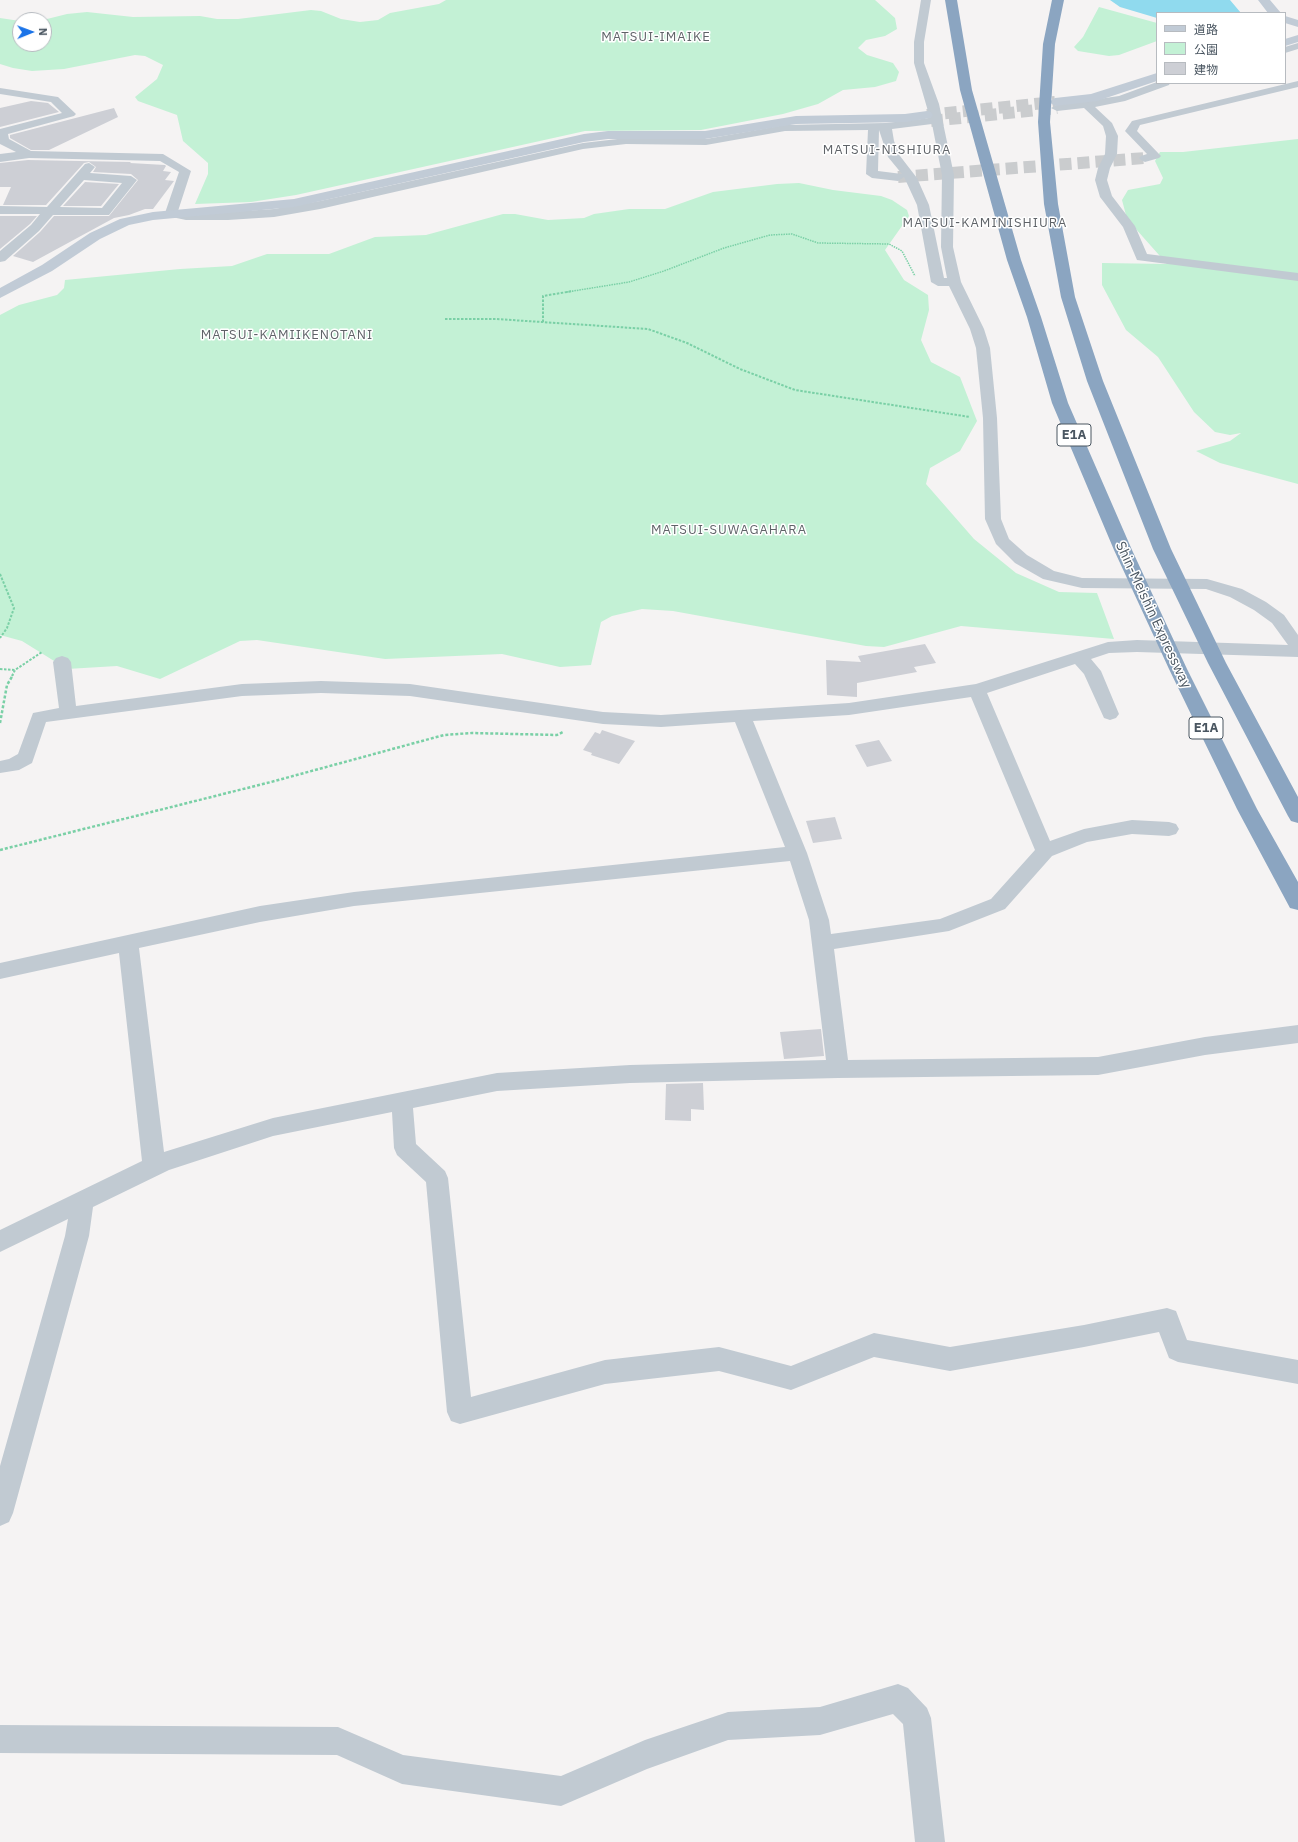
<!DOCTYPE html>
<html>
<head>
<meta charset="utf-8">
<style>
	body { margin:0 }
	#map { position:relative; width:1298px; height:1842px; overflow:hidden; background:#f5f3f3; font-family:"IBM Plex Sans","Noto Sans JP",sans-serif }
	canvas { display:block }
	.legend { position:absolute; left:1156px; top:12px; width:130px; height:72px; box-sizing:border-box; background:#fff; border:1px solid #b7bbc0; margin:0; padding:5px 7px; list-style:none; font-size:12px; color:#4a5661 }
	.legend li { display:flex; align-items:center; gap:8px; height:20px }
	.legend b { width:20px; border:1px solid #b7bbc0 }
	.north { position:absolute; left:12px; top:12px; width:40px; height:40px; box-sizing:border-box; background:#fff; border:1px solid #b7bbc0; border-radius:50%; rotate:89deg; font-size:11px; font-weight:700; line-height:16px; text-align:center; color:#4a5661 }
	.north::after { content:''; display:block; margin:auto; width:14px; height:18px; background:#1a73e8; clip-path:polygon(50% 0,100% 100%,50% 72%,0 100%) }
</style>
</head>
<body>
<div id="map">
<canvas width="1298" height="1842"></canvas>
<ul class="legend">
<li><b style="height:5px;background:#c1cbd6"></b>道路</li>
<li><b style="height:11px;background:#c3f1d5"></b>公園</li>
<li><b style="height:11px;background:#cdcfd5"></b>建物</li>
</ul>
<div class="north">N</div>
</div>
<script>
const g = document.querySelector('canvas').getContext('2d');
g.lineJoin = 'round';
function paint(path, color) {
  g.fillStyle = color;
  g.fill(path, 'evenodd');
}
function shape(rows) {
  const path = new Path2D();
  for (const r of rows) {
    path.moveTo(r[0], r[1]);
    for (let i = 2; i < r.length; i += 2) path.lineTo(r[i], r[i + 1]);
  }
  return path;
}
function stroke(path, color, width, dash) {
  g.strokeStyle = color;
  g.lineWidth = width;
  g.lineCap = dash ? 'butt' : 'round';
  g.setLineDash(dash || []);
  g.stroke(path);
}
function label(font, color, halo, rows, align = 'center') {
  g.font = font + ' "IBM Plex Sans",sans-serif';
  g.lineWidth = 3;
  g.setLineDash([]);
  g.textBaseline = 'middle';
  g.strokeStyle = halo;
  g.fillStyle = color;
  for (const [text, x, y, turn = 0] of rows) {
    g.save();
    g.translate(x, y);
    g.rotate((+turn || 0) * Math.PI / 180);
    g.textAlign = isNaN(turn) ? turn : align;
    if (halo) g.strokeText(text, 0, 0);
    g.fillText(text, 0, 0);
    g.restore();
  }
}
paint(shape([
	[446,0,875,0,895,18,897,29,885,36,866,40,858,48,867,55,893,63,899,72,896,81,875,87,843,90,818,104,783,114,701,130,585,131,296,195,251,202,195,204,208,174,208,163,183,141,177,115,138,101,135,97,157,79,163,65,145,56,135,55,64,69,32,71,13,68,0,64,0,18,20,21,20,44,44,44,43,20,67,14,87,12,133,17,200,16,217,19,238,19,311,10,321,11,341,19,360,22,378,20,390,13,439,4],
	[1099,7,1157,23,1157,41,1119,55,1109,56,1078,51,1074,47,1083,37],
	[1298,139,1298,484,1220,463,1196,451,1230,441,1241,433,1230,435,1215,432,1194,412,1158,357,1126,330,1102,285,1102,263,1167,264,1127,219,1122,200,1128,190,1160,184,1163,178,1155,161,1160,152,1183,152],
	[799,183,833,190,881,196,892,200,907,210,909,216,885,250,904,280,928,295,929,310,921,340,931,362,960,377,977,421,960,451,930,468,926,484,974,539,1016,573,1059,592,1097,593,1114,639,961,626,884,647,866,646,673,611,642,609,612,616,601,622,591,665,560,667,502,654,385,659,257,640,240,641,160,679,117,666,67,669,22,641,0,635,0,315,19,305,57,295,64,288,65,280,180,269,232,266,267,254,329,254,375,237,426,235,503,214,515,214,548,220,584,218,594,214,629,209,665,209,713,192,777,184]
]), '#c3f1d5');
paint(shape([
	[1110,0,1230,0,1241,13,1157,13,1157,18,1120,7]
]), '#90daee');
paint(shape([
	[31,101,48,103,59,112,0,127,0,108],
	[114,108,118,117,49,150,31,150,10,138,10,135],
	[28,160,131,162,130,163,165,165,166,166,163,171,171,172,165,180,174,181,153,209,145,209,129,215,114,218,33,262,13,256,40,232,54,216,109,216,138,180,131,174,93,172,96,167,89,162,84,163,46,205,3,205,11,187,0,187,0,163],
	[85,182,119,184,101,206,63,206],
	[0,216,37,216,30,224,0,249],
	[925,644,936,663,914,667,917,672,857,683,857,697,827,695,826,660,861,662,858,656],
	[602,730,635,741,619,764,591,755,592,753,583,750,595,732,600,734],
	[879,740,892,761,867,767,855,745],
	[835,817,842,839,813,843,806,821],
	[821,1029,824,1056,784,1059,780,1032],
	[703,1083,704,1110,691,1109,691,1121,665,1120,666,1084]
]), '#cdcfd5');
stroke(shape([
	[931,121,1057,108],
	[898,177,1145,158]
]), '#caccce', 12, [12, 6]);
stroke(shape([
	[927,115,1055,102]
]), '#caccce', 12, [12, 6]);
stroke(shape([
	[567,292,629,282,664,271,724,248,770,235,792,234,818,243,889,244,902,251,915,276]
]), '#7ad0a6', 1.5, [1.5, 1]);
stroke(shape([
	[445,319,496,319,648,329,687,343,740,369,795,390,970,417],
	[543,322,543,296,573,291],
	[0,574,14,608,7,628,0,638],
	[0,669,15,670],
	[12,676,15,670,42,652]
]), '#7ad0a6', 2, [2.5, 1.5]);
stroke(shape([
	[0,723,7,685,13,675],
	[0,850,271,782,444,735,472,733,557,735,563,732]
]), '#7ad0a6', 2.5, [3, 2]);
paint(shape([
	[921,0,931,0,924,42,924,63,939,104,954,175,953,247,961,282,984,329,990,348,997,418,1001,519,1009,539,1027,555,1054,571,1082,578,1207,579,1242,589,1266,602,1284,615,1298,635,1298,657,1137,652,1109,653,1091,659,1101,671,1119,714,1116,718,1110,720,1104,718,1084,674,1075,664,987,693,1050,841,1084,829,1132,820,1169,822,1176,824,1179,829,1176,834,1169,836,1132,834,1087,842,1052,856,1005,909,949,931,834,949,848,1060,1098,1057,1205,1037,1298,1025,1298,1043,1205,1055,1098,1075,838,1078,630,1083,497,1091,413,1108,416,1144,445,1171,448,1178,471,1397,605,1360,719,1347,791,1366,874,1333,950,1347,1084,1325,1167,1308,1176,1311,1187,1340,1298,1360,1298,1384,1178,1362,1169,1358,1159,1332,1084,1347,950,1371,874,1357,791,1390,719,1371,605,1384,460,1424,451,1421,447,1412,426,1182,397,1155,394,1148,392,1112,273,1136,169,1170,93,1207,89,1236,13,1513,9,1522,0,1526,0,1466,65,1236,68,1219,0,1252,0,1230,142,1161,119,953,0,979,0,963,260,906,354,892,785,847,735,722,661,727,603,724,410,696,321,693,242,696,46,722,32,763,19,770,0,773,0,761,9,759,18,754,33,713,59,708,53,662,56,658,62,656,68,658,71,662,76,706,242,684,321,681,410,684,603,712,661,715,849,703,976,684,1108,642,1137,640,1288,645,1272,623,1254,610,1230,597,1206,589,1082,588,1043,579,1015,563,996,544,985,519,983,418,976,348,970,329,949,286,938,286,931,282,917,205,905,179,904,177,898,181,872,178,866,174,868,130,785,131,706,145,626,144,583,149,320,209,274,217,228,220,186,220,167,216,165,213,179,172,160,161,29,158,0,162,0,154,16,152,0,144,0,129,62,113,51,102,0,94,0,88,58,97,76,114,74,116,8,134,9,139,31,151,163,154,191,171,178,211,228,212,274,209,320,201,583,143,626,138,706,139,785,125,886,123,930,118,914,63,914,42,921,0],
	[932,124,942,175,941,247,947,278,944,278,929,205,917,178,900,156,894,141,892,129,932,124],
	[879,130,888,157,902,174,878,171,879,130],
	[971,697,1035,850,991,899,940,919,831,934,829,920,807,853,753,721,849,715,971,697],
	[790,861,809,920,826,1060,630,1065,497,1073,273,1118,164,1152,139,948,260,922,354,906,790,861],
	[1298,43,1298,49,1285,53,1285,47,1298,43],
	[1298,81,1298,87,1140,125,1137,131,1159,154,1161,156,1159,158,1145,162,1141,160,1139,158,1141,156,1147,154,1125,131,1132,121,1298,81],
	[1157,82,1170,83,1169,85,1125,101,1095,107,1112,123,1118,136,1117,154,1110,168,1107,180,1112,196,1135,226,1147,254,1298,273,1298,281,1137,260,1123,227,1100,197,1095,180,1098,168,1105,154,1106,136,1103,126,1084,108,1057,111,1051,108,1057,105,1119,96,1157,82],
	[89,163,95,167,90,173,131,176,137,180,109,215,53,215,39,231,5,261,0,262,0,251,31,225,40,214,0,214,0,206,47,207,85,164,89,163],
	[84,180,122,183,102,208,60,207,84,180],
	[898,1684,908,1688,927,1708,931,1718,945,1842,915,1842,903,1724,893,1714,820,1735,728,1740,647,1769,561,1806,402,1784,337,1755,0,1753,0,1725,338,1727,403,1755,561,1776,645,1740,728,1712,820,1707,898,1684]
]), '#c1cad2');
paint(shape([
	[1258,0,1270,0,1281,13,1268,13,1258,0],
	[1285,16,1298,20,1298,27,1285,23,1285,16],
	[1298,35,1298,42,1285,46,1285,39,1298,35],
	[1157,73,1157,81,1097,101,1055,106,1049,102,1055,98,1091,94,1157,73],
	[927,111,931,112,933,115,931,118,905,122,796,124,705,139,608,139,584,142,294,207,153,220,129,225,100,239,52,271,0,298,0,288,42,265,90,233,120,219,153,212,294,199,584,134,608,131,705,131,796,116,905,114,927,111]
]), '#c1cbd6');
paint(shape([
	[945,0,957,0,972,90,1021,260,1041,317,1068,403,1132,550,1187,669,1257,809,1298,882,1298,910,1290,908,1237,809,1169,669,1114,550,1052,403,1027,317,1007,260,960,90,945,0],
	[1052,0,1064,0,1055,44,1050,122,1058,204,1075,297,1103,381,1171,549,1226,663,1298,797,1298,823,1291,821,1288,816,1208,663,1153,549,1087,381,1061,297,1044,204,1038,122,1043,44,1052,0]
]), '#8ba5c1');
g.letterSpacing = '1px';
label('13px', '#5f6368', '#fff', [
	["MATSUI-IMAIKE",656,37],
	["MATSUI-NISHIURA",887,150],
	["MATSUI-KAMINISHIURA",985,223],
	["MATSUI-KAMIIKENOTANI",287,335],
	["MATSUI-SUWAGAHARA",729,530]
]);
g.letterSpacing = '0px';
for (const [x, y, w] of [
	[1074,435,34],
	[1206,728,34]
]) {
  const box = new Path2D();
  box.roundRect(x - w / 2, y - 11, w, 22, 3);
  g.fillStyle = '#fff';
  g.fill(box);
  stroke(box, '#4a5661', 1);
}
label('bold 13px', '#4a5661', null, [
	["E1A",1074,435],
	["E1A",1206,728]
]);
label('14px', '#4a5661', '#fff', [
	["Shin-Meishin Expressway",1153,615,65]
]);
</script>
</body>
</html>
